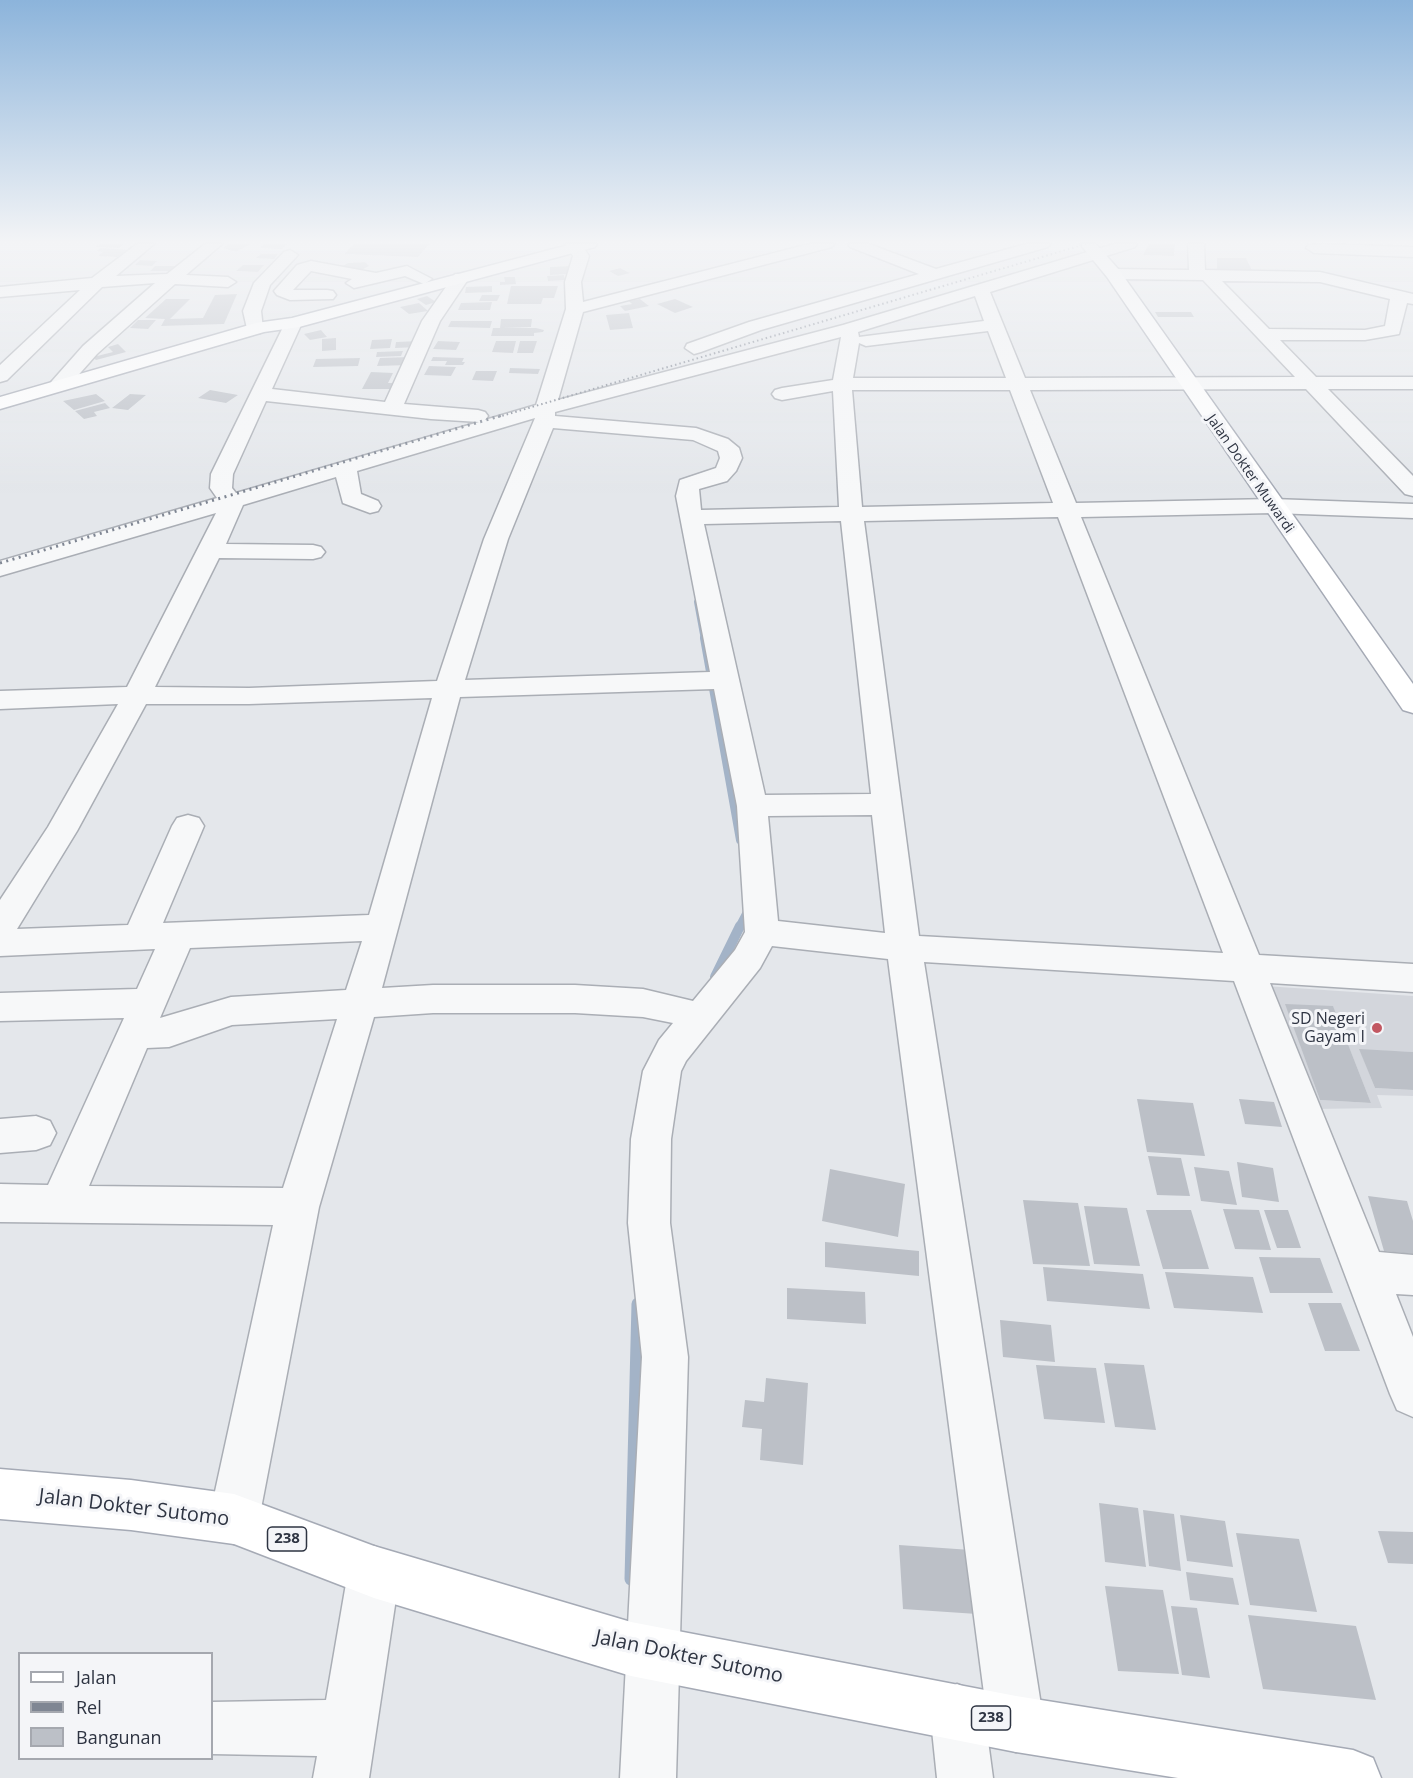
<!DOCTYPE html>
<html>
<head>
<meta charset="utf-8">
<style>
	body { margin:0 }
	#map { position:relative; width:1413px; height:1778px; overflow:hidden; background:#e4e7eb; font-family:"Open Sans",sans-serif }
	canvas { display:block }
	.legend { position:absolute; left:18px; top:1652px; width:195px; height:108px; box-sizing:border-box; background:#f4f5f8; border:2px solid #a5a8af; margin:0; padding:8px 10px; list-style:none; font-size:18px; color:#2e3442 }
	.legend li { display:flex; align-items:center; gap:12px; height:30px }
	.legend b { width:30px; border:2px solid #a5a8af }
</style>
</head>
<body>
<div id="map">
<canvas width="1413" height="1778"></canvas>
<ul class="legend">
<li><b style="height:8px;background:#fff"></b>Jalan</li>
<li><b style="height:8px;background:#7f8693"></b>Rel</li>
<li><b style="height:16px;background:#bcc0c7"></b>Bangunan</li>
</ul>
</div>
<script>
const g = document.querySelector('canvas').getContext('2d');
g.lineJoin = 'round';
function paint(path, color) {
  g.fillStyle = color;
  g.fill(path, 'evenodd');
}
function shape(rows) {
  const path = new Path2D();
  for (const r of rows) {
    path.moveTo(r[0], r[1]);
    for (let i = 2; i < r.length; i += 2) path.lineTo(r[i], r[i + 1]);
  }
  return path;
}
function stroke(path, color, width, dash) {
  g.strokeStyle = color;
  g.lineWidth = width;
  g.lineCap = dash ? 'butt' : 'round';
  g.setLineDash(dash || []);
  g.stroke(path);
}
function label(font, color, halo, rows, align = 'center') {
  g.font = font + ' "Open Sans",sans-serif';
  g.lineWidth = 6;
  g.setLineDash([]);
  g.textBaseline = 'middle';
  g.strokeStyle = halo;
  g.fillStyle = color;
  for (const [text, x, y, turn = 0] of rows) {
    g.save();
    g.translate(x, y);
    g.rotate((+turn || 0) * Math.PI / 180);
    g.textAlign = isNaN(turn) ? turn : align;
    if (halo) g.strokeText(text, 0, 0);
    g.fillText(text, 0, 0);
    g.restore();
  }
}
paint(shape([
	[1265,986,1413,996,1413,1052,1360,1050,1375,1088,1413,1090,1413,1096,1377,1095,1382,1108,1312,1109],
	[1286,1005,1333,1007,1371,1103,1320,1100]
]), '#d3d6dc');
stroke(shape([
	[697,602,704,640]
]), '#a3b3c7', 6);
stroke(shape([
	[704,638,740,840],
	[739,927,749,908]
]), '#a3b3c7', 8);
stroke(shape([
	[715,977,740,926]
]), '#a3b3c7', 10);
stroke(shape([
	[631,1579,638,1304]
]), '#a3b3c7', 13);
paint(shape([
	[100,244,124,244,119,248,96,247],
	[228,244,250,244,236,252,223,248],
	[264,244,287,244,282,249,260,248],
	[354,244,429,244,418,257,344,254],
	[1149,244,1175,244,1174,256,1143,255],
	[101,248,129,250,117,257,98,256,103,252,96,251],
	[261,254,278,254,274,259,256,258],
	[1217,258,1246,258,1253,272,1217,272],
	[140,260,157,261,152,266,135,265],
	[365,262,369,266,360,271,341,267,348,263],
	[243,265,264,265,258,272,236,271],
	[155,266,181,266,177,271,150,271],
	[569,266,570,274,550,275,550,267],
	[620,268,630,273,618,276,609,271],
	[564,275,565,280,548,281,547,276],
	[504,277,515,277,516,284,500,285,500,282,505,282],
	[492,286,492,292,465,293,466,287],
	[511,286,558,286,554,298,543,298,541,304,507,304],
	[237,294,224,324,161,326,165,319,145,318,166,299,190,299,170,319,203,318,215,295],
	[482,295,500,295,497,301,479,301],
	[427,296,436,302,426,305,417,299],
	[640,299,649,306,625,311,620,306,632,304,629,301],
	[675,299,693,307,675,313,657,304],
	[492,302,490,310,458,310,461,303],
	[419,303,428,311,409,314,400,307],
	[1155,312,1191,312,1194,317,1158,317],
	[629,313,633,328,610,330,606,315],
	[501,319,532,319,531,327,503,328,536,328,544,330,543,332,534,333,534,336,491,336,493,328,500,328],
	[138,320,156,320,148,329,130,328],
	[451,321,492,321,490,328,448,327],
	[321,330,327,337,310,340,304,334],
	[336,338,336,350,322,351,322,339],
	[392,339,390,348,370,349,372,340],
	[419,341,418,347,395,348,396,342],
	[438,341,460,342,456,350,433,349],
	[496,341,516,341,513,353,492,352],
	[520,341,537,341,533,353,517,353],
	[118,344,126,352,96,360,93,357,113,352,108,347],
	[403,351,401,356,376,357,377,352],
	[410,357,408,365,377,366,380,358],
	[433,357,464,358,462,362,465,362,463,365,445,365,447,361,431,361],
	[360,358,358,366,313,367,316,359],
	[429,366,456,367,451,376,424,375],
	[510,368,540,369,538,374,509,373],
	[476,371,497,371,493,381,472,380],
	[371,372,393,373,388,383,402,383,399,389,362,389],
	[210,390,238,395,226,403,198,398],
	[96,394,105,401,74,410,63,401],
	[130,394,146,395,128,410,112,408],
	[105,403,110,408,94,412,97,416,84,419,75,411],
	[1285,1004,1333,1006,1371,1103,1320,1100],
	[1359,1049,1413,1052,1413,1090,1375,1088],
	[1137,1099,1193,1103,1205,1156,1147,1152],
	[1239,1099,1274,1102,1282,1127,1245,1124],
	[1148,1156,1181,1158,1190,1196,1157,1195],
	[1237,1162,1273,1168,1279,1202,1242,1197],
	[1194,1167,1229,1171,1237,1205,1201,1201],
	[830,1169,905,1184,898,1237,822,1221],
	[1368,1196,1407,1201,1413,1221,1413,1254,1384,1251],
	[1023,1200,1078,1203,1090,1266,1033,1264],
	[1084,1206,1127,1208,1140,1266,1094,1264],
	[1223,1209,1259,1210,1271,1250,1235,1249],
	[1146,1210,1191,1210,1209,1269,1163,1269],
	[1264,1210,1288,1210,1301,1248,1277,1248],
	[825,1242,919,1251,919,1276,825,1267],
	[1259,1257,1320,1258,1333,1293,1270,1293],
	[1043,1267,1143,1274,1150,1309,1047,1301],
	[1165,1272,1253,1277,1263,1313,1174,1308],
	[787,1288,865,1292,866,1324,787,1319],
	[1308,1303,1341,1303,1360,1351,1325,1351],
	[1000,1320,1051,1325,1055,1362,1003,1357],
	[1104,1363,1144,1365,1156,1430,1115,1427],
	[1036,1365,1096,1368,1105,1423,1044,1419],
	[766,1378,808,1383,803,1465,760,1460,762,1429,742,1427,745,1400,764,1402],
	[1099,1503,1138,1508,1146,1567,1105,1562],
	[1143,1510,1174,1514,1181,1571,1149,1566],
	[1180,1515,1225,1521,1233,1567,1187,1561],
	[1378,1531,1413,1532,1413,1564,1388,1563],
	[1236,1533,1299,1539,1317,1612,1250,1605],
	[899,1545,971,1550,977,1614,903,1609],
	[1186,1572,1233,1578,1239,1605,1190,1600],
	[1105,1586,1163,1590,1179,1674,1118,1671],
	[1171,1606,1197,1608,1210,1678,1182,1675],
	[1248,1615,1356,1626,1376,1700,1263,1689]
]), '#bcc0c7');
const minor = shape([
	[137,244,154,244,116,276,167,274,205,244,222,244,186,275,228,277,236,282,228,287,175,284,97,354,66,389,52,389,49,385,52,381,83,346,155,283,102,287,7,380,0,382,0,365,80,290,0,297,0,287,92,278,137,244],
	[565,244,581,244,589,256,581,282,583,302,809,244,834,244,832,247,583,312,558,400,843,325,1114,244,1137,244,1135,247,990,292,1025,378,1295,377,1203,280,1113,279,1105,274,1113,269,1189,270,1188,244,1204,244,1205,270,1320,272,1413,294,1413,304,1407,303,1399,334,1365,340,1280,340,1316,377,1413,377,1413,389,1328,389,1413,476,1413,496,1405,494,1306,389,1030,390,1076,503,1273,499,1413,504,1413,518,1273,513,1081,517,1259,955,1413,964,1413,992,1270,983,1379,1252,1413,1255,1413,1295,1396,1294,1413,1337,1413,1417,1397,1410,1390,1394,1234,981,924,962,1044,1724,1036,1744,1016,1752,996,1744,988,1724,888,959,772,946,760,968,686,1061,681,1071,671,1139,670,1223,688,1357,676,1778,620,1778,642,1357,628,1223,631,1139,643,1071,659,1040,673,1023,643,1017,575,1013,433,1013,374,1017,319,1207,259,1519,252,1537,234,1544,216,1537,209,1519,273,1225,0,1222,0,1184,48,1185,124,1018,0,1021,0,993,137,989,155,949,0,956,0,900,48,827,118,704,0,709,0,691,127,687,216,513,0,576,0,561,217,498,210,488,211,474,287,319,299,319,302,323,272,389,385,402,422,321,455,274,467,274,469,278,440,321,404,404,478,410,485,412,488,416,485,420,536,405,566,309,565,282,573,256,565,244],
	[1222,281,1320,282,1390,299,1385,326,1365,330,1269,329,1222,281],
	[975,296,984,321,859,337,858,332,975,296],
	[988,331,1006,378,853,378,859,343,866,346,988,331],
	[841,337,833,380,782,388,775,390,772,394,775,398,782,400,833,391,839,507,701,510,699,489,727,481,736,471,742,458,739,448,728,439,696,428,555,416,555,412,841,337],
	[852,390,1010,390,1053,503,862,507,852,390],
	[266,401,431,419,479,422,236,493,232,488,233,474,266,401],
	[535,418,484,539,437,681,249,688,155,687,219,558,313,559,321,557,325,552,321,547,313,545,226,544,243,505,336,477,343,503,370,513,378,511,381,506,378,501,361,494,357,471,535,418],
	[553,428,693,440,718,451,720,458,716,468,680,480,676,496,710,672,465,680,508,539,553,428],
	[1058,517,1223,953,919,936,864,521,1058,517],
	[841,521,871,794,765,795,704,524,841,521],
	[714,689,737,806,745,932,735,950,693,1001,643,989,575,985,433,985,382,988,460,697,714,689],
	[432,698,369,915,163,923,204,826,199,818,188,815,177,818,172,826,128,925,17,929,77,831,146,704,249,704,432,698],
	[872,815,885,933,778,921,768,816,872,815],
	[362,941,346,990,231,997,160,1018,190,948,362,941],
	[337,1019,283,1188,89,1186,147,1048,169,1047,232,1025,337,1019],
	[848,244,869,244,936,269,1026,244,1050,244,1048,247,761,330,701,352,694,354,685,348,687,344,749,322,919,274,850,247,848,244],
	[1323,244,1413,247,1413,257,1314,253,1306,248,1308,245,1323,244],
	[290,250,298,255,270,285,261,311,263,329,260,333,248,333,243,311,254,283,284,252,290,250],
	[311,261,376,273,407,266,432,279,424,284,405,276,354,288,346,283,352,279,311,271,293,290,327,290,333,291,336,295,333,299,290,300,277,295,274,291,297,265,311,261],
	[36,1116,50,1121,56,1133,50,1145,36,1150,0,1153,0,1119,36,1116],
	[374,1546,392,1554,400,1572,369,1778,313,1778,317,1756,212,1754,212,1702,326,1700,348,1572,356,1554,374,1546],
	[957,1684,976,1692,984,1711,993,1778,937,1778,930,1711,938,1692,957,1684]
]);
const major = shape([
	[572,244,597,244,595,247,299,327,264,332,0,409,0,397,256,323,292,318,572,244],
	[1080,244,1096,244,1119,270,1413,684,1413,713,1403,710,1107,277,1080,244],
	[0,1469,131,1480,234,1494,374,1546,631,1622,1016,1696,1353,1750,1373,1758,1381,1778,1178,1778,1016,1752,631,1676,374,1598,234,1544,131,1530,0,1519,0,1469]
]);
stroke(minor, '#aaaeb5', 3);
stroke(major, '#a5aab5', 3);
paint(minor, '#f7f8f9');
paint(major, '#fff');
stroke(shape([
	[498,417,1086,244]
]), '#7f8693', 2, [1.5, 3]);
stroke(shape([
	[0,563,503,415]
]), '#7f8693', 3, [2, 4.5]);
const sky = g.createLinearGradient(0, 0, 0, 493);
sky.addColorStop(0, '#8cb4db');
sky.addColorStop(0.49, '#f3f4f6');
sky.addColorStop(1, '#f3f4f600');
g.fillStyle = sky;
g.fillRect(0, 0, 1413, 493);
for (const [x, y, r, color] of [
	[1377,1028,6,"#c25862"]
]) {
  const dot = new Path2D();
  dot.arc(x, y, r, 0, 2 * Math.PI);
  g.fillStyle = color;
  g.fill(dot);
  stroke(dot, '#f4f5f8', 2);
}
label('14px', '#2e3442', '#f4f5f8', [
	["Jalan Dokter Muwardi",1250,474,55]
]);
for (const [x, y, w] of [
	[287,1539,39],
	[991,1718,39]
]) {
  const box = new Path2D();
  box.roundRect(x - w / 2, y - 12, w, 24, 4.5);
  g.fillStyle = '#f4f5f8';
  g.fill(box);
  stroke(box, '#2e3442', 1.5);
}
label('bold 15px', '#2e3442', null, [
	["238",287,1539],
	["238",991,1718]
]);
label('16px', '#2e3442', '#f4f5f8', [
	["SD Negeri",1365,1019],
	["Gayam I",1365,1037]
], 'right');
label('20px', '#2e3442', '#f4f5f8', [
	["Jalan Dokter Sutomo",134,1508,7],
	["Jalan Dokter Sutomo",689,1657,12]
]);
</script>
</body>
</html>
